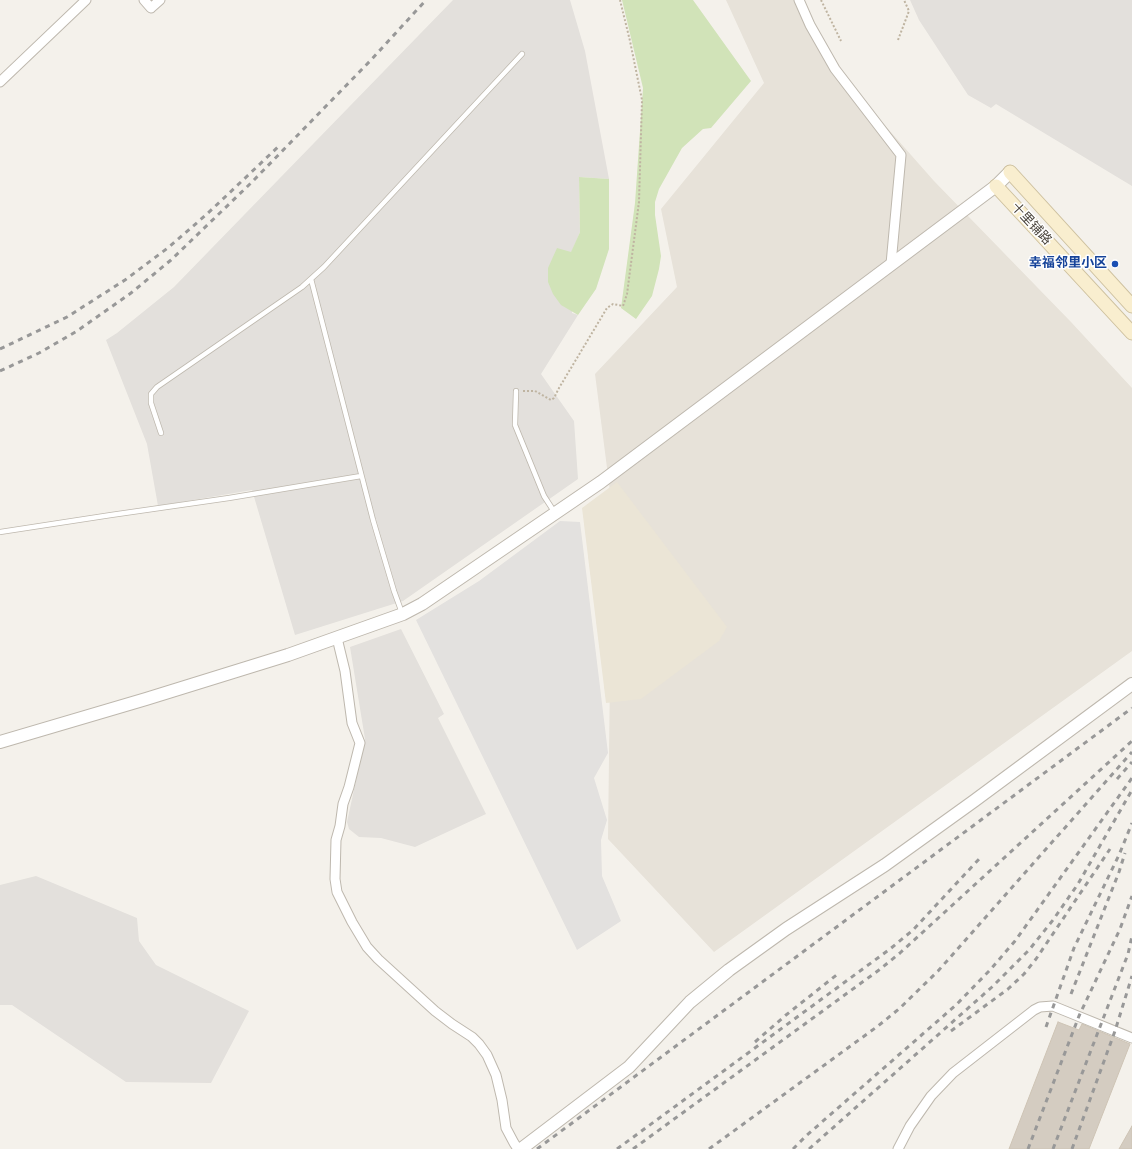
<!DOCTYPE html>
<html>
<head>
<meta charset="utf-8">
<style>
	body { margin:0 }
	canvas { display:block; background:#f4f1eb }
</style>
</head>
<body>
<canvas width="1132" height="1149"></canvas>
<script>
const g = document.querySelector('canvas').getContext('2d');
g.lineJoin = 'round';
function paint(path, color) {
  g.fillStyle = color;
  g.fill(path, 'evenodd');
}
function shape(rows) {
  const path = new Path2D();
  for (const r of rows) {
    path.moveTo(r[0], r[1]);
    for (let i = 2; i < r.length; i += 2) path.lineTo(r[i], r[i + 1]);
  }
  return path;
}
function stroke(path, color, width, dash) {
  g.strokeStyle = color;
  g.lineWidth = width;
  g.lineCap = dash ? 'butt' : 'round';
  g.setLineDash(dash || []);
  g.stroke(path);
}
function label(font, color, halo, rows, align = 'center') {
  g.font = font + ' "DejaVu Sans","Noto Sans SC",sans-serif';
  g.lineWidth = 3;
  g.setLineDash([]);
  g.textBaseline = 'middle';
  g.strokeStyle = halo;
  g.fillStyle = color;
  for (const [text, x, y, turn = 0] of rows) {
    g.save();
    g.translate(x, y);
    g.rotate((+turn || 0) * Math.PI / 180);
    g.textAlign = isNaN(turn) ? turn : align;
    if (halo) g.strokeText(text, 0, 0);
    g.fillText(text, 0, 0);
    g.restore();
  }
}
paint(shape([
	[726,0,801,0,829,62,934,181,1071,322,1132,388,1132,651,714,952,608,839,612,507,595,374,677,287,661,209,764,83]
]), '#e7e2d9');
paint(shape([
	[453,0,570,0,585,51,609,179,579,177,580,232,571,253,572,313,578,315,541,374,574,421,578,479,403,601,295,635,252,490,158,506,147,444,106,340,117,333,174,287],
	[910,0,1132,0,1132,186,996,104,991,108,968,95,919,20],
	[401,629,444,714,438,718,486,814,415,847,381,838,359,837,349,829,347,822,365,739,350,647],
	[36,876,137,918,139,941,156,965,249,1011,211,1083,126,1082,12,1005,0,1005,0,885]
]), '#e3e0dc');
paint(shape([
	[617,482,727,627,719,641,641,699,606,703,582,508]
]), '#ebe5d6');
paint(shape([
	[622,0,693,0,751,81,711,128,703,129,682,148,659,189,655,202,655,215,661,256,659,269,652,296,636,319,621,308,635,203,643,88],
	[579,177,609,179,609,249,596,289,578,315,561,305,553,294,548,282,548,268,557,248,571,252,580,232]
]), '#d1e3b8');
paint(shape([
	[560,521,580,522,608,753,594,778,607,820,601,840,602,876,621,921,577,950,416,620,479,581]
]), '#e3e1df');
const building = shape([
	[1058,1022,1079,1030,1082,1024,1130,1044,1089,1149,1009,1149,1058,1022],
	[1132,1126,1132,1149,1119,1149,1132,1126]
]);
paint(building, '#d4ccc1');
stroke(building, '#cec4b5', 1);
const service = shape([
	[311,279,373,520,394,591,402,613],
	[516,391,515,425,544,496,555,513],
	[161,433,151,403,151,394,157,387,302,287,324,267,522,54],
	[0,532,111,515,229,498,361,476]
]);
const minor = shape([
	[144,0,151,8,160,0],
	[799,0,810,25,835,69,901,155,891,264],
	[0,82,86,0],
	[337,638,345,671,352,723,360,743,349,787,343,804,340,826,336,840,335,879,337,892,352,922,367,947,378,959,435,1011,452,1024,472,1037,479,1044,487,1055,496,1075,502,1100,506,1128,514,1143,518,1149],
	[898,1149,910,1126,931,1096,953,1073,1034,1010,1040,1007,1053,1006,1132,1038]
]);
const tertiary = shape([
	[0,742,146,699,288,655,403,614,422,604,601,482,996,186,1010,172],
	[521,1149,629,1067,690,1002,729,970,786,929,885,865,974,801,1132,684]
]);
const secondary = shape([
	[1010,172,1132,306],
	[996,186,1132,333]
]);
stroke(service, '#beb8ae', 6);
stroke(minor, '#beb8ae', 11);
stroke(tertiary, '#beb8ae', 14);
stroke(secondary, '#cec19f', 15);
stroke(shape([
	[821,0,841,41],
	[898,40,909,11,904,0],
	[523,391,535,391,551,400,554,398,559,388,607,308,613,304,623,306,627,294,639,202,642,100,630,41,620,0]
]), '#bfb4a1', 2, [2, 2]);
stroke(service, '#fff', 4.5);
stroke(minor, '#fff', 9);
stroke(tertiary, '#fff', 12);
stroke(secondary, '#f9eecf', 13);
stroke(shape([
	[0,349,67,317,125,280,169,247,207,214,279,146],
	[0,371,39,353,77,331,131,293,171,260,251,183,371,60,426,0],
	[1117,779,1132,762],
	[1071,994,1119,872,1125,853],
	[1046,1027,1074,948,1119,855,1132,823],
	[951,1031,1008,989,1024,974,1036,959,1110,849],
	[755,1042,786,1015,839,973],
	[537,1149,1132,708],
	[617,1149,890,949,913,930,980,858],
	[633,1149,879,970,900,953,1132,741],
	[709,1149,878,1026,900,1008,938,971,1132,752],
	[793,1149,807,1135,956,1005,990,970,1015,941,1132,778],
	[809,1149,992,987,1029,950,1053,920,1078,884,1132,790],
	[1028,1149,1079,1016,1120,929,1132,896],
	[1053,1149,1128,954,1132,936],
	[1072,1149,1115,1031,1132,976]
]), '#989898', 3, [5, 5]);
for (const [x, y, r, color] of [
	[1115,264,4,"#1a4fb4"]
]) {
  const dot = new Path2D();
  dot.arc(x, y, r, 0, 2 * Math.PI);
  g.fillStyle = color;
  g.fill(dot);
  stroke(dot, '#fff', 1.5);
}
label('13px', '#474139', '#fff', [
	["十里铺路",1031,224,47]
]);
label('bold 13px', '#164399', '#fff', [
	["幸福邻里小区",1107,264]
], 'right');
</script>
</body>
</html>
